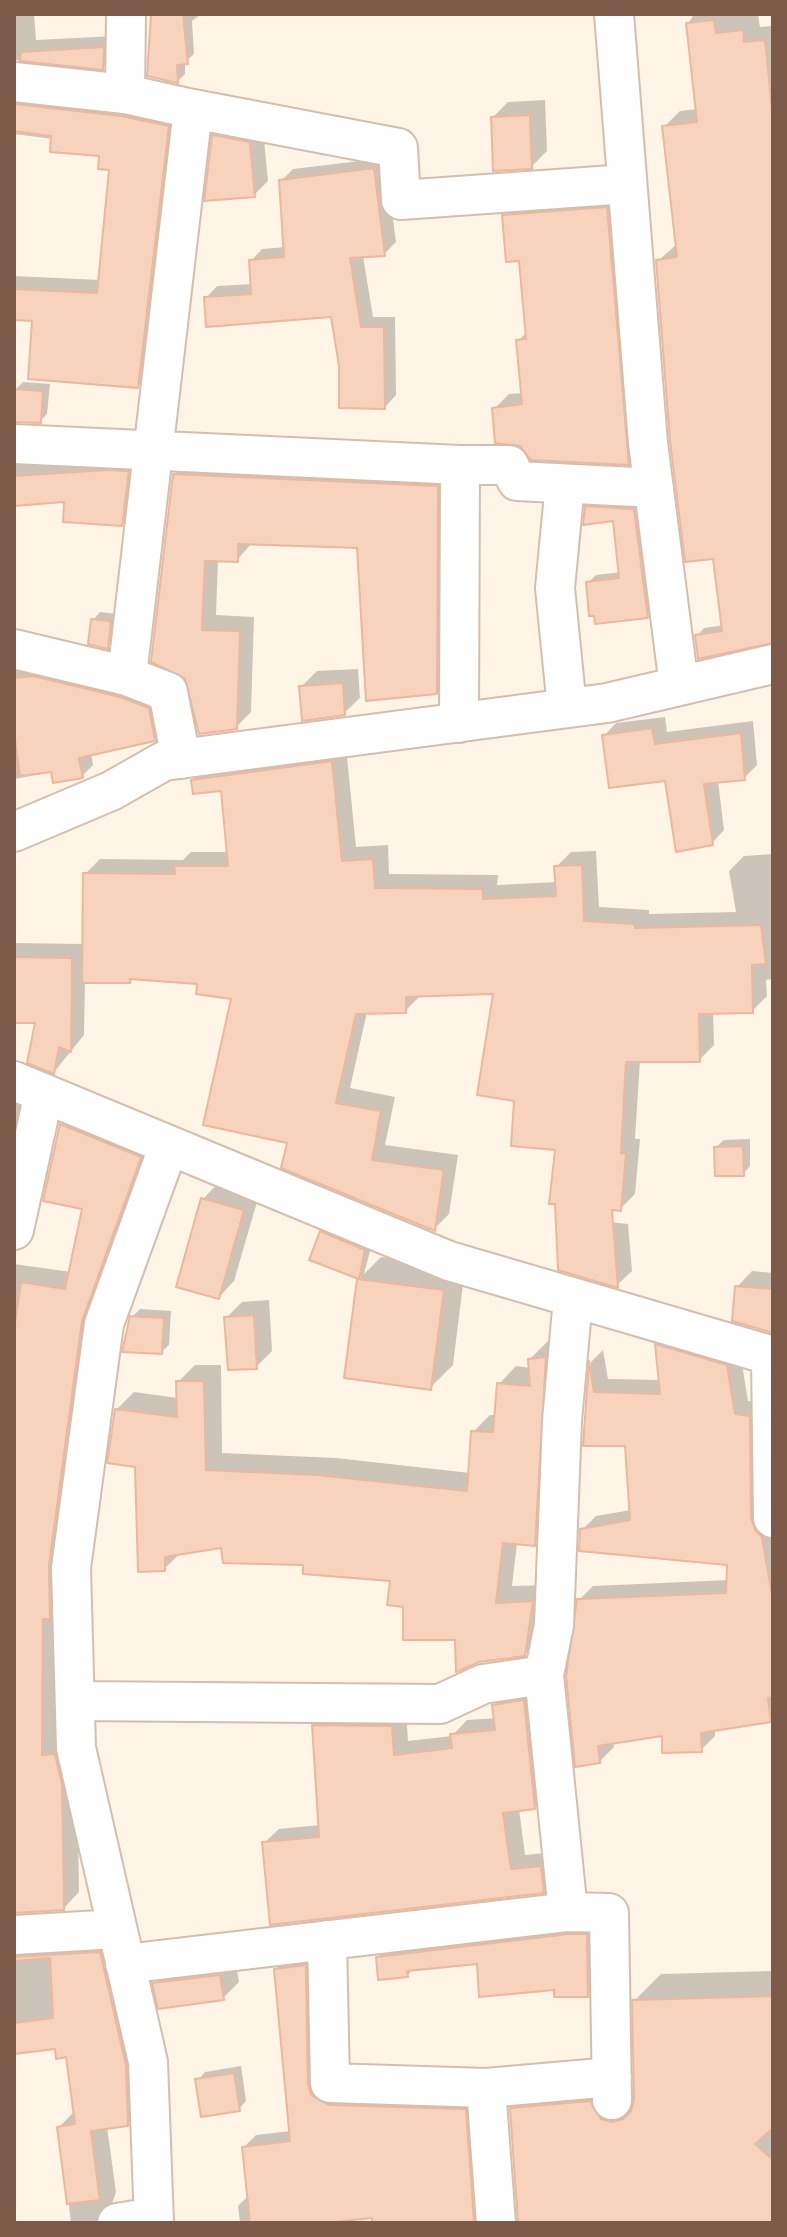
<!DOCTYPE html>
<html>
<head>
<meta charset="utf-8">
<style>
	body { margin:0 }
	#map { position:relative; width:787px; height:2237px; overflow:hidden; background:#fff5e7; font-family:"Fira Sans Condensed",sans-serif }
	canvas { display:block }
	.frame { position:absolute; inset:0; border:16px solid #7c5948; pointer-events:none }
</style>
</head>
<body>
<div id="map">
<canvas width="787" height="2237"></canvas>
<div class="frame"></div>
</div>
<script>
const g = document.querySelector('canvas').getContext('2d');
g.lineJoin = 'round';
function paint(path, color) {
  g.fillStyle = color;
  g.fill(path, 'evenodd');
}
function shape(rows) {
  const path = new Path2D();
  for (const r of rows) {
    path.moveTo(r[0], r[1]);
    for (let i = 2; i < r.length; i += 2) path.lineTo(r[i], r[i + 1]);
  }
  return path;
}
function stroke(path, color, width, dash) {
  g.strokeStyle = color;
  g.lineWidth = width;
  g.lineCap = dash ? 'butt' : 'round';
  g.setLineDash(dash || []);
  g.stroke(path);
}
paint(shape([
	[14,14,34,14,36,40,115,36,115,55,103,67,14,60],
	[153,14,201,14,192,21,194,54,185,62,185,74,178,81,149,75],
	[694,14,758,15,760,27,773,26,773,580,714,556,658,261,677,244,664,127,680,111,698,109,688,24],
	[14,85,180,114,150,374,138,386,34,319,14,318,14,276,100,280,111,168,101,154,53,139,14,134],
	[545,100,547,151,531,167,493,117,508,102],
	[228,122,263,129,268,181,254,195,214,136],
	[385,158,396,242,384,254,363,256,373,317,395,317,396,395,385,407,341,366,333,314,206,298,217,286,253,284,251,261,262,249,286,247,281,181,293,169],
	[621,194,642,448,628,463,494,409,509,394,523,393,518,341,527,332,521,259,504,216,518,201],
	[23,382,50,384,47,414,40,421,14,421,15,390],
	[142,458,136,510,122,524,66,500,14,504,14,464],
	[190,459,452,472,451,677,436,692,359,546,252,543,237,560,218,559,216,615,254,617,251,712,236,727,200,732,175,474],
	[595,500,641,502,655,609,647,616,588,583,596,575,621,572,614,519,587,507],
	[100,612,118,614,115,639,107,647,93,620],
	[738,623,732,649,697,636,704,628],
	[14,656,159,697,165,728,154,739,91,753,93,765,82,776,53,772,14,779],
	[358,669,360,698,344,713,301,687,317,671],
	[665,717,667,732,753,721,757,765,744,778,718,781,724,830,712,843,667,779,604,736,616,723],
	[346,747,356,847,388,845,389,874,498,875,497,885,557,882,556,867,571,852,596,851,599,907,649,910,649,914,736,912,729,871,744,856,773,854,773,979,766,980,767,996,752,1011,713,1011,714,1045,699,1060,640,1060,635,1139,640,1139,635,1194,620,1209,600,1212,600,1221,628,1224,632,1271,617,1285,557,1148,516,1100,496,992,420,996,405,1011,367,1012,350,1088,395,1097,385,1145,458,1155,449,1214,434,1229,289,1141,233,997,200,982,133,978,129,981,85,981,84,1035,54,1072,37,1021,14,1021,14,943,84,944,85,874,100,859,183,860,191,852,229,852,223,788,193,780,208,765],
	[14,1082,32,1092,14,1144],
	[77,1109,156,1142,97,1303,77,1769,79,1892,64,1908,14,1913,14,1264,71,1272,84,1208,62,1125],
	[750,1139,750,1166,743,1174,716,1147,724,1140],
	[218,1183,259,1195,234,1281,219,1297,203,1199],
	[329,1225,372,1243,364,1274,381,1257,465,1268,453,1365,430,1388,359,1280,361,1277,312,1258,321,1232],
	[752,1271,773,1273,773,1332,737,1287],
	[269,1300,272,1351,256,1367,227,1317,242,1302],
	[140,1309,171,1311,169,1345,161,1352,132,1317],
	[670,1331,740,1352,748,1401,763,1402,773,1520,773,1720,715,1729,715,1736,701,1750,664,1734,613,1742,614,1747,600,1761,579,1600,593,1586,729,1580,729,1563,582,1530,596,1516,631,1510,627,1444,585,1444,591,1362,603,1350,608,1379,660,1380,657,1345],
	[562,1341,552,1527,534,1544,517,1543,512,1586,549,1585,542,1636,525,1654,479,1660,457,1638,405,1605,392,1580,223,1546,182,1552,164,1569,137,1465,117,1409,134,1392,178,1398,178,1382,195,1365,221,1365,222,1453,336,1458,470,1473,473,1432,490,1415,496,1415,499,1384,516,1366,531,1368,530,1359,547,1342],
	[538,1687,549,1792,535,1807,519,1809,525,1855,555,1852,558,1876,543,1891,264,1843,279,1829,320,1825,314,1726,329,1711,406,1712,408,1741,452,1736,467,1720,496,1718,494,1706,508,1691],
	[597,1925,598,1984,588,1995,479,1962,414,1968,407,1976,378,1957,389,1947],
	[14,1931,116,1937,143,2109,127,2124,107,2127,116,2192,110,2209,118,2223,71,2223,59,2127,75,2111,68,2055,57,2047,14,2052],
	[317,1954,319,2070,477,2098,485,2207,473,2220,374,2223,374,2215,307,2223,240,2223,238,2206,249,2195,244,2147,256,2135,291,2131,276,1969,288,1957],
	[235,1960,239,1982,223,1998,155,1984,170,1968],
	[773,1971,773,2223,520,2223,512,2109,538,2082,636,2095,634,2001,661,1974],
	[241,2066,246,2101,239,2109,198,2080,205,2072]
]), '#0003');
const building = shape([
	[151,14,183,14,188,64,177,65,178,83,147,76,151,14],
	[714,20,716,33,743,30,744,42,765,40,773,119,773,643,698,659,695,635,722,631,713,559,685,562,670,441,656,260,677,257,662,126,697,122,686,23,714,20],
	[104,47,103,70,20,61,21,52,104,47],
	[15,104,121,116,169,126,138,388,28,379,32,321,14,320,14,289,97,293,109,170,98,169,99,156,50,152,51,136,14,131,15,104],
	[530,115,532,169,493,171,491,117,530,115],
	[212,135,250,142,255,197,204,201,212,135],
	[374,168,385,256,350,258,361,327,384,327,385,409,339,408,339,366,331,317,206,327,204,297,251,294,249,260,284,257,279,180,374,168],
	[607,207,629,465,531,460,520,446,495,443,492,408,522,404,516,340,526,339,519,261,506,262,502,215,607,207],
	[14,389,43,391,41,423,14,422,14,389],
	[106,470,129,471,122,526,63,522,64,502,14,506,14,476,106,470],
	[173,474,438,486,437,694,366,701,357,548,238,544,238,562,205,561,202,630,240,631,237,729,199,734,185,679,151,662,173,474],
	[585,506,634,509,648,618,595,624,594,616,589,616,586,582,619,578,613,521,583,525,585,506],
	[91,619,111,621,108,649,88,644,91,619],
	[33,676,120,697,149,708,155,741,79,758,83,778,53,783,51,772,20,776,14,733,14,678,33,676],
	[343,683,345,715,302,721,299,686,343,683],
	[652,728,655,744,741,733,745,780,704,784,713,845,676,852,665,781,609,788,602,735,652,728],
	[332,761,342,861,373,859,375,888,483,889,483,899,556,896,554,866,582,865,584,921,635,924,635,928,761,925,766,964,752,965,753,1013,699,1014,700,1062,626,1062,621,1153,626,1154,621,1211,612,1210,618,1288,558,1270,555,1204,549,1204,555,1150,511,1146,514,1101,477,1095,493,994,406,997,406,1013,356,1014,336,1103,381,1111,372,1160,444,1170,435,1231,281,1168,287,1143,203,1125,231,999,196,994,197,984,130,979,130,983,82,983,83,873,175,874,174,866,228,866,221,791,193,794,191,780,332,761],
	[14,957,72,958,71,1052,59,1047,54,1074,27,1063,35,1023,14,1023,14,957],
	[60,1124,141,1157,82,1321,49,1565,50,1619,43,1619,42,1755,55,1754,62,1785,64,1910,14,1913,14,1330,21,1282,65,1289,82,1209,43,1201,60,1124],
	[743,1146,744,1176,715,1176,714,1147,743,1146],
	[201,1198,244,1210,219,1299,176,1287,201,1198],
	[320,1231,365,1250,359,1279,309,1260,320,1231],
	[357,1279,444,1290,431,1390,344,1378,357,1279],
	[735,1286,773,1289,773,1333,732,1321,735,1286],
	[254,1315,257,1369,228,1370,224,1317,254,1315],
	[130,1316,164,1318,162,1354,122,1352,130,1316],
	[655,1344,727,1365,735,1414,750,1416,751,1518,755,1530,762,1537,773,1601,773,1697,768,1698,771,1722,701,1733,702,1752,662,1753,662,1736,598,1746,600,1763,575,1767,566,1676,577,1599,726,1593,727,1565,579,1551,580,1529,630,1520,625,1446,583,1446,589,1361,594,1392,660,1394,655,1344],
	[546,1357,535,1546,503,1543,496,1603,533,1601,525,1656,479,1662,456,1672,455,1640,403,1640,403,1607,387,1605,390,1581,303,1574,303,1565,223,1563,221,1548,165,1557,165,1571,138,1572,135,1467,107,1463,115,1409,177,1417,176,1381,204,1381,206,1470,317,1475,467,1491,471,1431,493,1432,497,1383,530,1386,528,1359,546,1357],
	[524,1700,535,1809,503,1813,511,1869,541,1866,544,1893,270,1925,262,1842,319,1837,312,1725,392,1726,394,1755,452,1748,450,1734,495,1730,492,1705,524,1700],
	[569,1934,587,1934,588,1997,554,1997,554,1990,479,1997,477,1964,407,1971,408,1977,378,1980,376,1957,569,1934],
	[100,1952,126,2065,128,2126,91,2131,100,2200,67,2204,57,2127,75,2124,66,2057,56,2059,55,2049,14,2054,14,2023,53,2018,50,1958,14,1961,14,1957,100,1952],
	[306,1965,308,2083,311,2095,329,2105,466,2109,474,2222,372,2223,372,2218,325,2223,250,2223,242,2147,290,2141,274,1969,306,1965],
	[220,1975,224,2000,158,2009,152,1983,220,1975],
	[773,1996,773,2128,755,2144,773,2160,773,2223,518,2223,510,2108,590,2101,601,2119,612,2122,623,2119,631,2111,634,2100,632,2000,773,1996],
	[234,2073,240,2111,201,2117,195,2079,234,2073]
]);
paint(building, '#f7d2bc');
stroke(building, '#ecb79a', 2);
const minor = shape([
	[614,14,648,443,679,686],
	[14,82,125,94,126,14],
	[125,94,193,109,127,676,168,692,181,759],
	[193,109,398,148,401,200,627,184],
	[14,444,460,465,459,723],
	[460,465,509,465,517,481,654,488],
	[565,484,555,588,567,708],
	[14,649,127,676],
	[14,832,111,791,164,761,607,703,773,664],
	[14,1081,449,1261,773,1356],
	[14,1230,44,1093],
	[771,1356,773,1518],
	[75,1701,440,1704,483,1684,544,1675],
	[568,1912,609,1913,612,2100],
	[14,1935,117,1929],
	[327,1940,330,2083,486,2088],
	[125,1964,568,1912,544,1675,554,1625,562,1421,573,1298],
	[117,2223,154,2217],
	[154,2223,148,2062,76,1748,71,1568,104,1324,169,1145],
	[496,2223,486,2088,612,2077]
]);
stroke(minor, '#d5beae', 42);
stroke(minor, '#fff', 38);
</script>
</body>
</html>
